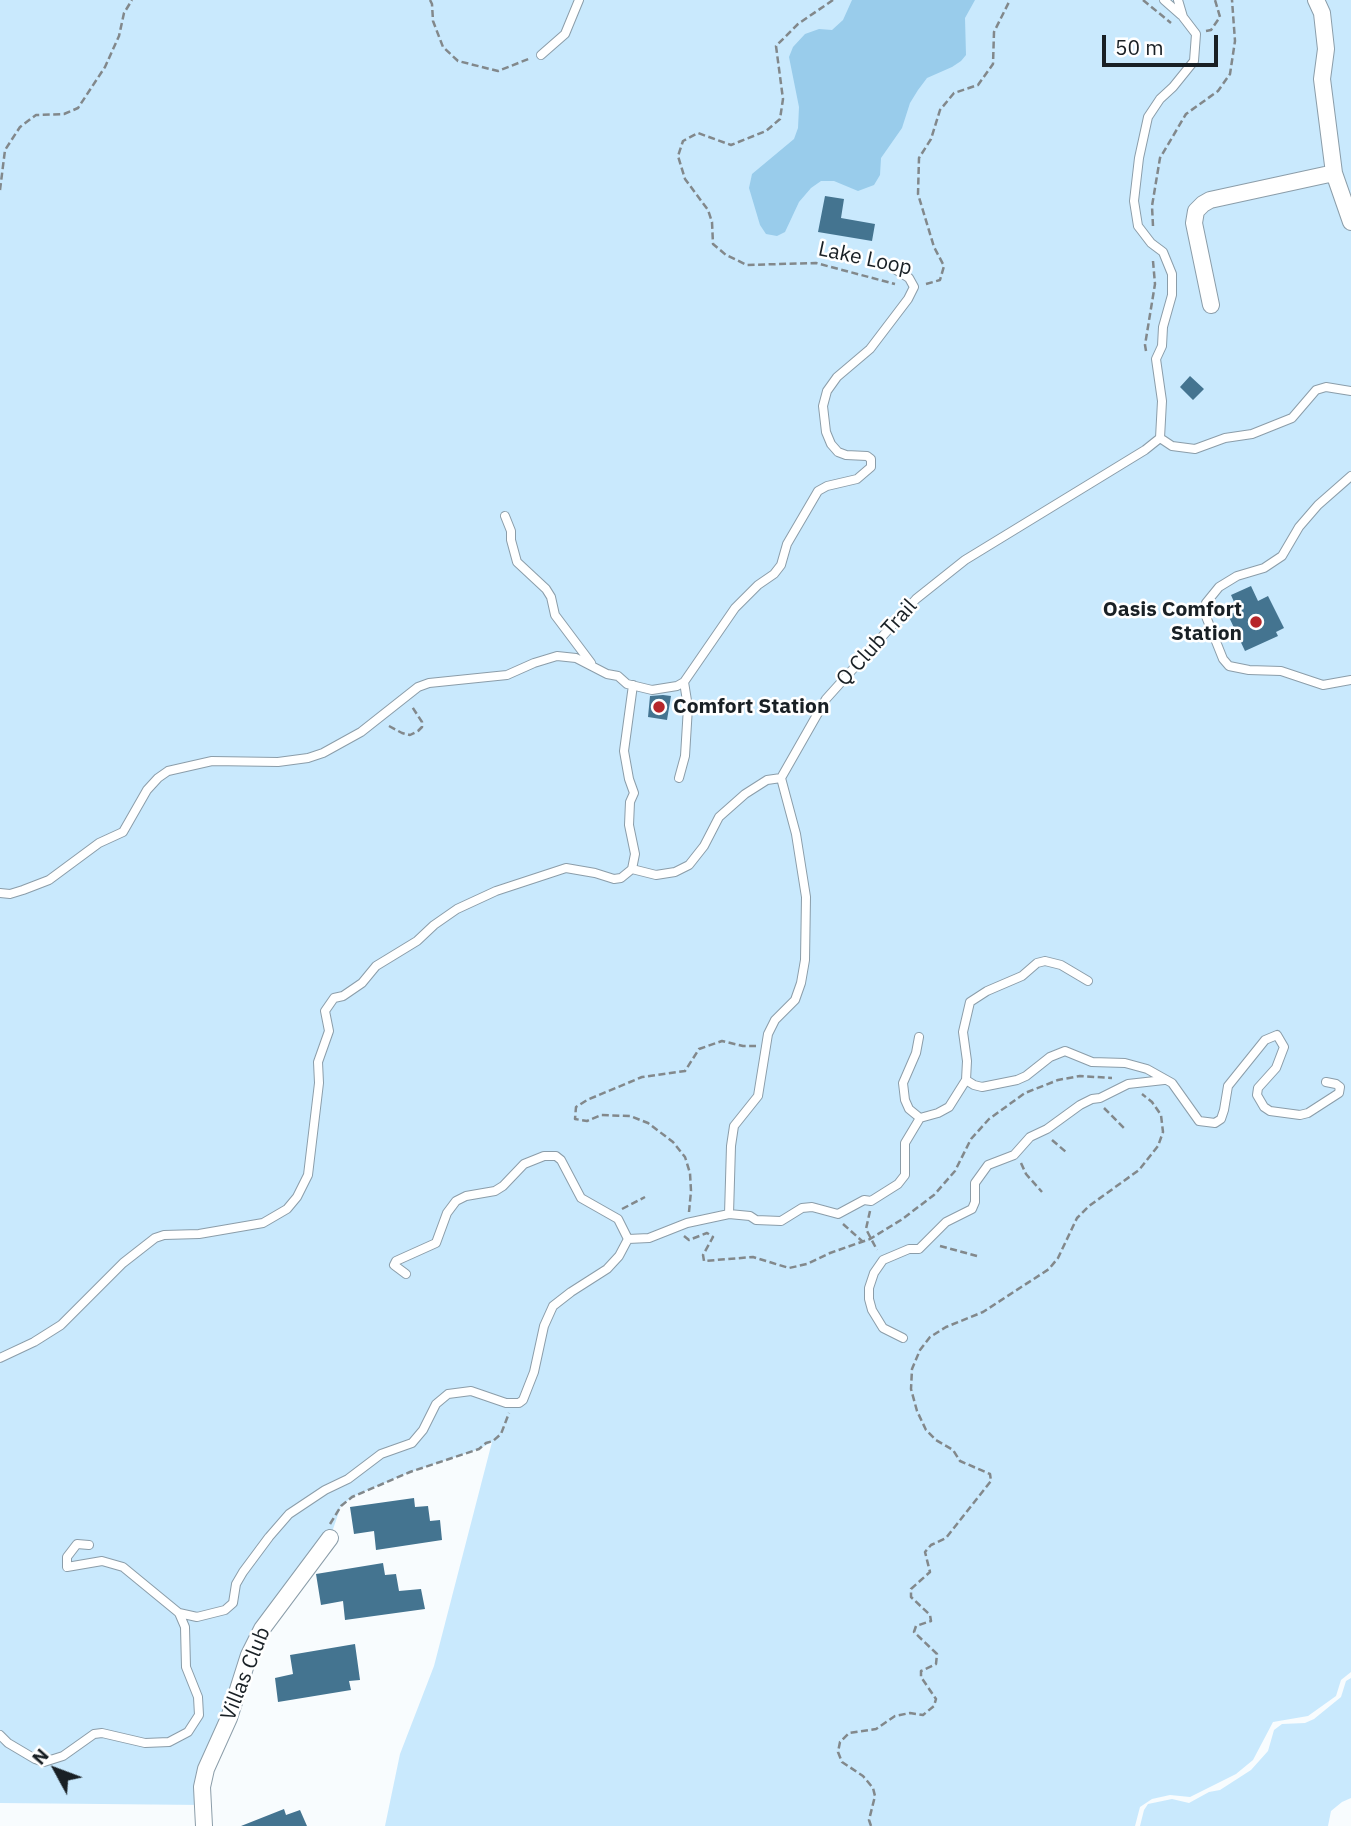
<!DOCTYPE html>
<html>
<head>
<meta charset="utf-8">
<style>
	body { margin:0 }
	#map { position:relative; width:1351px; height:1826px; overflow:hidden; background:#f8fcfe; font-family:"IBM Plex Sans",sans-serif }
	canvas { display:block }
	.north { position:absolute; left:21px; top:1735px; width:70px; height:70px; -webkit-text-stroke:5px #fff; paint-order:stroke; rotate:311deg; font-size:19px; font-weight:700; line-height:28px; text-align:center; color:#192025 }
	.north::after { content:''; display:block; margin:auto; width:24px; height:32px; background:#192025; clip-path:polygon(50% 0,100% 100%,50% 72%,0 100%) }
	.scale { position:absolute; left:1102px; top:35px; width:116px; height:32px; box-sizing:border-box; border:4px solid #192025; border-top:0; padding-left:9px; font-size:21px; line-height:24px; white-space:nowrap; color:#192025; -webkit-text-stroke:5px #fff; paint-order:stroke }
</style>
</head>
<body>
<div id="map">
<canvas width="1351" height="1826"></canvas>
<div class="north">N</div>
<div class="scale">50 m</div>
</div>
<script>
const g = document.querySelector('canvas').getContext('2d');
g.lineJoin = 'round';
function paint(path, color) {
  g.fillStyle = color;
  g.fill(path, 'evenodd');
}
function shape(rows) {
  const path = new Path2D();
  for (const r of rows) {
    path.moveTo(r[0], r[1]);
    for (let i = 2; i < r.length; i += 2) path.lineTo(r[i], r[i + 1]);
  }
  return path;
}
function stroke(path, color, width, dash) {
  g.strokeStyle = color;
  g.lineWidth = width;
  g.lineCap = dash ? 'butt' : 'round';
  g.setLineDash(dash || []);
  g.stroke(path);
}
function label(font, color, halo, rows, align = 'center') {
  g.font = font + ' "IBM Plex Sans",sans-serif';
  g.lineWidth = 5;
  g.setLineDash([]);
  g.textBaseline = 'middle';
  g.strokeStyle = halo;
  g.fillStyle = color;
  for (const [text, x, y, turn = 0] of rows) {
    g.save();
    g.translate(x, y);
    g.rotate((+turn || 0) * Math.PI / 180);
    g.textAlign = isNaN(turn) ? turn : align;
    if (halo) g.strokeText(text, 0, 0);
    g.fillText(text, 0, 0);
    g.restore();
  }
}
paint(shape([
	[0,0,1351,0,1351,1672,1341,1680,1336,1696,1308,1716,1273,1722,1253,1760,1236,1774,1190,1797,1170,1795,1152,1799,1140,1807,1135,1826,385,1826,400,1754,434,1666,492,1442,479,1449,410,1472,352,1497,341,1506,330,1538,285,1596,238,1689,203,1805,0,1803],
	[1351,1678,1351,1798,1342,1802,1331,1811,1328,1826,1140,1826,1144,1810,1148,1804,1172,1799,1189,1803,1209,1792,1220,1790,1251,1770,1268,1751,1274,1730,1282,1724,1305,1723,1314,1719,1341,1697,1346,1681]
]), '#c9e9fd');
paint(shape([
	[852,0,975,0,965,18,966,55,961,61,952,67,927,78,918,90,910,103,902,128,881,158,880,175,874,185,858,191,834,181,821,181,811,188,799,202,785,232,777,236,766,234,760,225,749,188,752,174,794,139,798,128,799,107,789,57,793,47,805,34,819,29,832,30,843,20]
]), '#99cceb');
paint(shape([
	[825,196,844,199,841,218,875,224,872,241,818,232],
	[1190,376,1204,389,1193,400,1180,387],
	[1251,586,1258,601,1268,596,1284,628,1276,632,1278,636,1245,651,1228,615,1238,611,1231,595],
	[663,695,671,696,667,720,648,717,650,696],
	[414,1498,415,1507,428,1506,430,1521,440,1520,442,1540,376,1550,374,1531,354,1534,350,1507],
	[383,1563,385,1575,396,1574,399,1591,421,1589,425,1609,345,1620,343,1601,321,1605,316,1574],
	[355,1644,360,1680,349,1681,351,1690,278,1702,275,1678,293,1674,290,1655],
	[284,1809,286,1815,300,1810,307,1826,241,1826]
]), '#447490');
const service = shape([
	[1164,0,1181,15],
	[541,55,565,34,579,0],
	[1160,438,1162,401,1156,359,1162,346,1163,327,1172,295,1172,274,1163,252,1151,243,1138,226,1134,201,1139,158,1148,117,1160,99,1173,87,1194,61,1196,34,1183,17,1178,0],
	[1160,438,1172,446,1195,449,1225,438,1252,434,1292,418,1316,390,1326,387,1351,391],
	[1351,476,1318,505,1299,527,1282,556,1264,568,1237,576,1219,587,1206,603,1205,614,1223,659,1229,666,1249,670,1281,671,1323,685,1351,680],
	[505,516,511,531,511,540,517,562,546,589,551,597,555,615,591,663],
	[679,778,685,756,688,707,684,682],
	[632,869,656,875,675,872,689,865,704,846,719,817,745,794,767,780,781,778],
	[0,893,10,894,23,890,49,880,99,843,123,832,147,790,158,778,168,771,212,761,278,762,308,758,323,753,361,732,418,687,429,683,507,675,534,663,557,656,576,658,607,674,618,676,627,684,652,690,677,686,684,682,735,608,758,585,774,574,781,565,787,544,818,491,827,486,857,479,871,467,871,459,867,456,846,455,838,452,831,444,826,432,823,406,827,391,837,377,870,349,908,299,914,287,909,278,882,261],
	[919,1037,916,1053,903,1083,905,1100,909,1109,920,1118,938,1113,949,1107,966,1080,967,1061,963,1032,970,1002,987,991,1022,976,1037,963,1045,961,1061,965,1088,981],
	[966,1080,974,1085,982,1087,1017,1080,1026,1076,1050,1057,1065,1051,1092,1062,1125,1063,1147,1069,1172,1083,1199,1121,1215,1123,1221,1119,1224,1110,1228,1086,1265,1040,1277,1035,1284,1047,1276,1068,1258,1088,1257,1095,1264,1107,1270,1111,1300,1115,1308,1113,1339,1093,1340,1087,1336,1084,1326,1082],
	[920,1118,905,1143,905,1175,898,1184,871,1201,864,1200,838,1214,812,1207,802,1208,781,1221,756,1220,750,1216,729,1214,731,1146,734,1126,758,1096,768,1034,775,1020,795,1000,801,983,805,960,806,897,796,834,781,778,826,699,916,599,965,560,1145,450,1160,438],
	[406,1274,394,1265,396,1261,436,1243,447,1213,456,1201,466,1196,495,1191,503,1186,524,1164,544,1156,556,1156,561,1160,581,1198,618,1219,628,1239],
	[903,1338,883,1328,872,1310,869,1299,869,1288,874,1273,883,1260,909,1249,919,1249,946,1222,972,1209,975,1202,975,1183,988,1165,1014,1155,1030,1137,1047,1129,1080,1105,1092,1099,1100,1098,1128,1084,1164,1080],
	[0,1358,34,1342,61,1325,123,1263,155,1238,164,1235,199,1234,263,1223,287,1209,297,1197,308,1175,319,1083,318,1062,329,1031,325,1011,334,998,343,996,362,983,376,966,417,941,434,925,457,909,496,891,566,868,595,873,614,879,621,878,632,869,635,854,629,825,630,802,634,793,629,779,624,751,633,685],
	[179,1613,197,1617,225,1610,233,1603,236,1584,243,1572,269,1537,289,1514,325,1490,348,1479,381,1454,412,1443,423,1430,436,1404,448,1394,471,1391,506,1403,519,1403,523,1400,534,1372,544,1326,553,1306,571,1292,607,1269,619,1256,628,1239,649,1238,687,1223,729,1214],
	[0,1735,8,1743,35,1759,44,1762,63,1756,94,1734,102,1733,145,1743,169,1742,188,1732,199,1715,198,1697,186,1667,185,1627,179,1613,123,1567,102,1561,67,1567,67,1557,77,1544,89,1545]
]);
const minor = shape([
	[1316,0,1322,13,1326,49,1322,79,1334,173,1351,222],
	[1211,305,1194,223,1196,211,1203,204,1210,200,1334,173],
	[204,1826,202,1787,206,1769,229,1718,249,1655,262,1629,330,1538]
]);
stroke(service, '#8b9da9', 10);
stroke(minor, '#8b9da9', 18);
stroke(shape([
	[430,0,432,4,433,21,443,47,458,61,498,71,531,58],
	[833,0,798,24,776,46,783,99,780,119,766,131,731,145,698,133,683,141,678,156,685,179,708,210,712,222,713,244,726,255,747,265,816,263,895,284],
	[1143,0,1171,23],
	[1206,31,1211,30,1220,17,1215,0],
	[0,190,5,150,20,127,36,115,64,114,78,108,105,67,119,36,124,13,132,0],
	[1153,226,1152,206,1160,158,1186,114,1218,91,1230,74,1235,41,1232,0],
	[926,284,940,280,944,266,934,247,918,194,919,158,931,139,940,110,954,93,978,85,993,64,994,32,1010,0],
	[1146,351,1145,345,1155,284,1153,261],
	[389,726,402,733,410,735,418,731,422,727,422,722,411,705],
	[1104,1108,1126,1130],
	[1052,1140,1066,1152],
	[1021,1163,1026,1174,1042,1192],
	[622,1209,645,1197],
	[870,1211,866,1229,877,1250],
	[689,1212,691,1191,690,1173,685,1157,673,1142,648,1123,630,1116,601,1115,587,1121,575,1119,576,1107,587,1100,642,1077,685,1071,699,1049,722,1041,743,1046,756,1046],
	[843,1224,862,1241],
	[684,1236,689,1240,707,1233,713,1237,703,1255,704,1261,753,1257,789,1268,807,1264,830,1253,870,1239,901,1220,934,1195,955,1171,971,1139,989,1119,1025,1093,1058,1080,1080,1076,1112,1078],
	[940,1246,977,1256],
	[330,1524,341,1506,352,1497,410,1472,479,1449,486,1443,493,1441,501,1434,509,1413],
	[871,1826,869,1820,875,1796,873,1788,863,1776,842,1762,838,1752,840,1742,849,1733,876,1729,895,1716,910,1713,923,1715,934,1706,936,1699,921,1677,921,1671,936,1664,937,1654,914,1632,916,1626,931,1621,930,1615,911,1597,911,1589,930,1572,925,1552,931,1545,946,1538,991,1481,990,1474,960,1461,953,1450,936,1440,926,1430,917,1411,911,1389,912,1369,920,1350,930,1337,946,1327,983,1312,1049,1269,1058,1258,1077,1218,1089,1206,1139,1170,1158,1146,1163,1132,1161,1115,1152,1102,1142,1094]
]), '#82888b', 2.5, [7, 3.5]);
stroke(service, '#fff', 8);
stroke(minor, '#fff', 16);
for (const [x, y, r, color] of [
	[1256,622,7,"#b6262a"],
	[659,707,7,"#b6262a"]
]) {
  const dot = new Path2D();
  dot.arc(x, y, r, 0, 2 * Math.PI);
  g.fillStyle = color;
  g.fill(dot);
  stroke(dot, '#fff', 2.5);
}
label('21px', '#192025', '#fff', [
	["Lake Loop",865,259,12],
	["Q Club Trail",877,643,-48],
	["Villas Club",246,1674,-68]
]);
label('bold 21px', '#192025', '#fff', [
	["Oasis Comfort",1242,610],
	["Station",1242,634],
	["Comfort Station",673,707,"left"]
], 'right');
</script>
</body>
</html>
